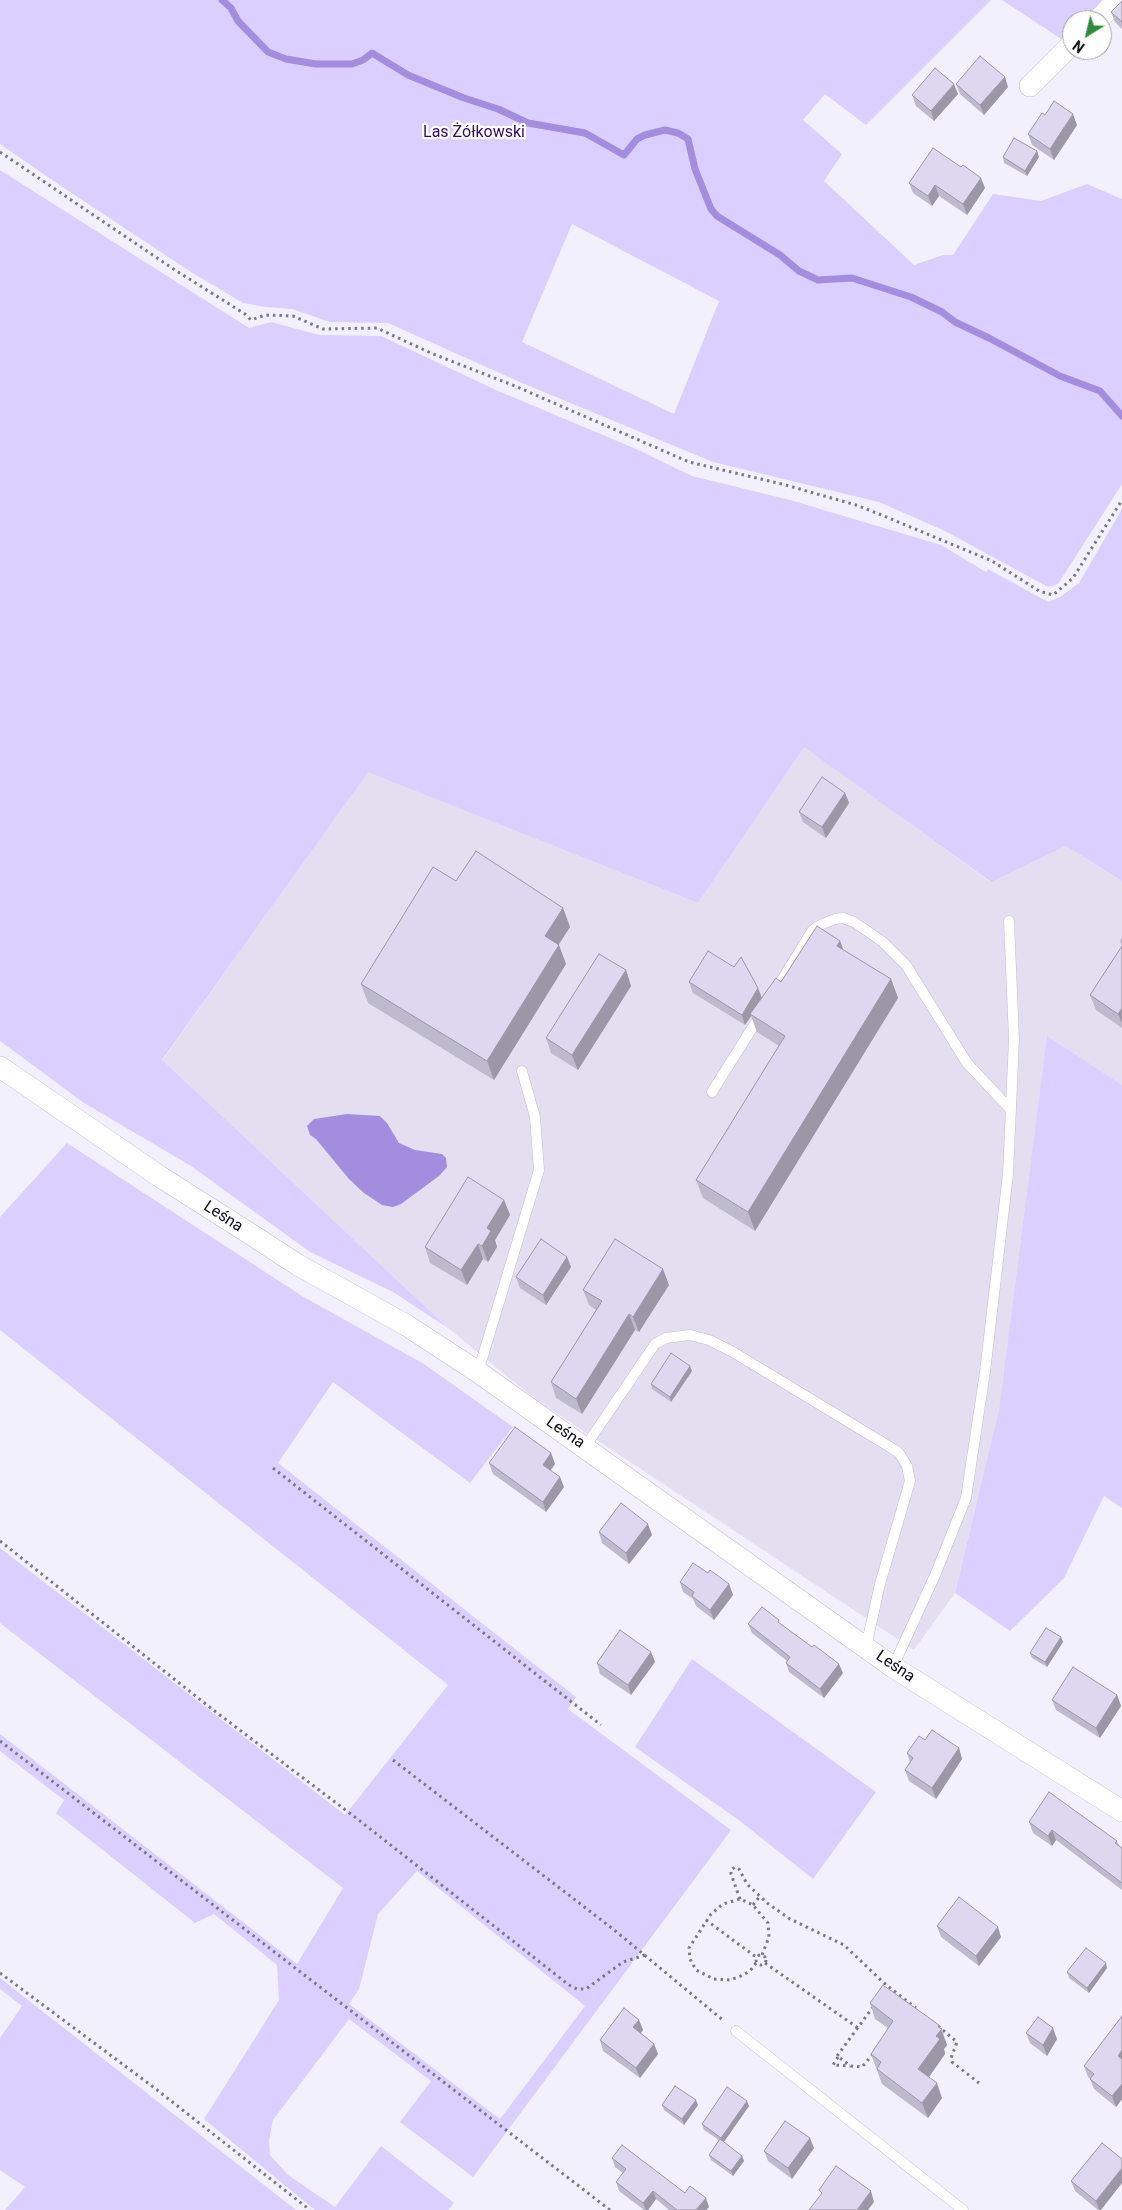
<!DOCTYPE html>
<html>
<head>
<meta charset="utf-8">
<style>
	body { margin:0 }
	#map { position:relative; width:1122px; height:2210px; overflow:hidden; background:#f3f0fe; font-family:Roboto,sans-serif }
	canvas { display:block }
	.north { position:absolute; left:1062px; top:10px; width:50px; height:50px; box-sizing:border-box; background:#fff; border:1px solid #9e9da0; border-radius:50%; rotate:216deg; font-size:14px; font-weight:700; line-height:20px; text-align:center; color:#0c0a12 }
	.north::after { content:''; display:block; margin:auto; width:18px; height:22px; background:#2f8a3c; clip-path:polygon(50% 0,100% 100%,50% 72%,0 100%) }
</style>
</head>
<body>
<div id="map">
<canvas width="1122" height="2210"></canvas>
<div class="north">N</div>
</div>
<script>
const g = document.querySelector('canvas').getContext('2d');
g.lineJoin = 'round';
function paint(path, color) {
  g.fillStyle = color;
  g.fill(path, 'evenodd');
}
function shape(rows) {
  const path = new Path2D();
  for (const r of rows) {
    if (r.length === 3) {
      path.moveTo(r[0] + r[2], r[1]);
      path.arc(r[0], r[1], r[2], 0, 2 * Math.PI);
      continue;
    }
    path.moveTo(r[0], r[1]);
    for (let i = 2; i < r.length; i += 2) path.lineTo(r[i], r[i + 1]);
  }
  return path;
}
function stroke(path, color, width, dash) {
  g.strokeStyle = color;
  g.lineWidth = width;
  g.lineCap = dash ? 'butt' : 'round';
  g.setLineDash(dash || []);
  g.stroke(path);
}
function label(font, color, halo, rows, align = 'center') {
  g.font = font + ' Roboto,sans-serif';
  g.lineWidth = 4.5;
  g.setLineDash([]);
  g.textBaseline = 'middle';
  g.strokeStyle = halo;
  g.fillStyle = color;
  for (const [text, x, y, turn = 0] of rows) {
    g.save();
    g.translate(x, y);
    g.rotate((+turn || 0) * Math.PI / 180);
    g.textAlign = isNaN(turn) ? turn : align;
    if (halo) g.strokeText(text, 0, 0);
    g.fillText(text, 0, 0);
    g.restore();
  }
}
paint(shape([
	[804,746,990,882,1066,846,1122,881,1122,1085,1047,1037,999,1409,955,1593,914,1650,535,1399,448,1328,162,1061,368,771,698,903]
]), '#e3dff1');
paint(shape([
	[0,0,991,0,866,125,825,94,803,120,842,154,824,181,914,265,943,255,953,255,993,194,1041,201,1087,184,1122,199,1122,484,1058,584,1048,587,945,531,879,502,713,462,522,383,388,323,330,322,292,309,266,307,243,303,191,272,61,186,0,144],
	[572,224,719,301,674,414,522,342],
	[1002,0,1107,0,1088,20,1072,20,1072,37,1066,42],
	[0,170,249,328,271,322,319,335,381,336,496,390,636,449,692,476,790,500,941,545,986,572,988,569,1048,602,1060,597,1079,583,1122,509,1122,881,1066,846,991,882,804,747,698,903,368,772,162,1060,448,1328,393,1292,310,1252,191,1166,84,1103,0,1041],
	[1047,1036,1122,1085,1122,1508,1104,1496,1064,1578,1010,1631,955,1593,999,1409],
	[67,1143,302,1296,424,1364,513,1427,470,1483,333,1382,278,1463,576,1697,568,1709,731,1830,473,2177,400,2122,431,2081,349,2019,273,2120,269,2141,270,2155,288,2175,335,2207,381,2146,454,2203,448,2210,315,2210,204,2119,279,2000,277,1965,214,1914,195,1923,56,1813,64,1800,0,1751,0,1734,297,1964,343,1888,0,1623,0,1548,345,1815,448,1685,0,1330,0,1217],
	[417,1871,585,2006,500,2119,349,2004,359,1989,378,1914],
	[692,1659,876,1792,813,1879,740,1821,635,1747],
	[0,1978,120,2072,296,2210,5,2210,25,2187,0,2170,0,2038,22,2006,0,1989]
]), '#dacfff');
paint(shape([
	[347,1114,380,1116,387,1123,399,1143,415,1150,442,1154,446,1158,447,1167,439,1176,401,1204,393,1207,382,1205,364,1193,349,1179,316,1139,310,1135,307,1126,314,1119]
]), '#a38dde');
stroke(shape([
	[222,0,231,8,238,21,268,52,286,59,316,64,352,64,363,60,372,53,408,75,464,98,498,109,528,123,585,133,624,155,637,139,645,135,665,130,678,133,688,139,695,169,711,209,717,216,780,255,799,271,818,280,852,278,911,297,942,312,955,322,989,338,1060,376,1100,391,1122,416]
]), '#a38dde', 7);
const service = shape([
	[775,991,812,931,818,926,835,919,843,918,854,922,883,942,906,965,967,1063,1011,1110],
	[712,1092,761,1014],
	[478,1372,539,1170,535,1117,522,1071],
	[585,1447,655,1344,666,1338,690,1335,709,1340,733,1352,890,1447,899,1453,907,1466,910,1481,880,1584,866,1647],
	[893,1667,936,1573,966,1498,985,1372,1008,1174,1014,1039,1009,921],
	[736,2031,963,2210]
]);
const minor = shape([
	[1098,20,1117,0],
	[1030,86,1072,44],
	[0,1067,159,1176,252,1235,298,1265,406,1325,478,1372,893,1667,1122,1811]
]);
stroke(service, '#c1bcd3', 11);
stroke(minor, '#c1bcd3', 22);
stroke(shape([
	[0,152,175,270,245,314,251,320,265,315,293,316,323,329,377,328,433,354,515,386,689,462,782,484,856,505,879,514,992,561,1039,591,1053,595,1073,578,1122,500],
	[273,1468,601,1725],
	[0,1541,212,1709,360,1821,569,1985,577,1989,586,1989,623,1962,645,1955],
	[0,1741,610,2210],
	[393,1760,613,1929,724,2021],
	[740,1899,731,1874,731,1870,735,1867,739,1869,747,1884,767,1903,790,1919,844,1945,884,1983,916,2008],
	[753,1905,760,1896],
	[706,1920,756,1957],
	[761,1960,5],
	[756,1963,750,1971,741,1976,730,1980,714,1979,696,1970,690,1959,689,1948,711,1914,723,1904,740,1899,753,1905,768,1923,769,1937,762,1955],
	[765,1963,858,2028],
	[0,1973,152,2086,310,2210],
	[938,2026,957,2042,951,2058,952,2062,979,2083],
	[873,2054,862,2067,851,2066,837,2056,873,2007],
	[838,2057,833,2065,850,2066]
]), '#7b7983', 3, [2.5, 4]);
stroke(service, '#fff', 10);
stroke(minor, '#fff', 21);
paint(shape([
	[1122,1,1122,29,1115,22,1111,12],
	[956,84,1008,87,984,115,960,94],
	[958,94,934,121,916,106,912,95],
	[1045,115,1077,125,1054,160,1032,145,1028,134],
	[1037,151,1039,157,1027,176,1004,163,1003,157],
	[909,183,985,188,967,215,939,196,932,206,913,193],
	[845,793,849,803,826,838,803,822,799,812],
	[456,881,563,908,570,927,558,944,566,964,494,1080,368,1003,361,984],
	[1122,937,1122,1028,1096,1010,1090,995,1122,946,1120,941],
	[840,941,843,950,891,979,898,998,755,1231,703,1198,696,1180,779,1046,757,1032,751,1016,745,1025,693,993,689,982,762,998,781,982],
	[626,970,631,986,578,1070,551,1053,546,1038],
	[504,1200,510,1215,495,1240,497,1247,488,1262,483,1259,467,1285,430,1263,425,1247],
	[567,1257,571,1267,546,1305,520,1288,516,1277],
	[669,1285,639,1332,635,1330,582,1414,556,1398,551,1382,596,1310,589,1305,583,1290],
	[692,1371,671,1402,652,1389,651,1384],
	[551,1453,555,1464,551,1470,564,1487,546,1512,493,1474,489,1463],
	[599,1532,652,1535,629,1564,602,1543],
	[708,1573,729,1584,733,1595,714,1620,696,1606,693,1599,683,1592,680,1582],
	[748,1624,781,1624,843,1673,824,1698,789,1672,786,1663,787,1661,752,1633],
	[1061,1637,1063,1642,1047,1667,1032,1658,1030,1653],
	[651,1652,655,1662,631,1695,600,1674,597,1663],
	[1117,1695,1121,1706,1100,1738,1056,1710,1052,1700],
	[925,1740,959,1748,962,1759,936,1799,909,1781,905,1770,910,1762,907,1753],
	[1029,1822,1117,1841,1119,1846,1122,1848,1122,1890,1056,1840,1052,1846,1033,1833],
	[937,1926,1001,1937,979,1966,941,1937],
	[1107,1968,1089,1993,1069,1978,1067,1972],
	[870,2003,942,2029,947,2045,944,2049,945,2054,929,2077,942,2098,928,2118,882,2084,871,2054,888,2028,875,2019],
	[1122,2016,1122,2099,1116,2107,1094,2089,1090,2079,1088,2077,1084,2066],
	[639,2020,643,2030,641,2033,654,2044,658,2054,640,2078,603,2051,600,2040],
	[1026,2033,1057,2039,1047,2056,1030,2043],
	[662,2105,698,2105,684,2125,664,2110],
	[749,2106,724,2142,742,2156,744,2161,733,2176,711,2160,709,2155,719,2140,704,2130,702,2124],
	[1102,2143,1101,2210,1098,2210,1075,2191,1071,2181],
	[814,2148,792,2179,768,2161,764,2151],
	[612,2158,685,2193,709,2207,706,2210,669,2210,656,2199,648,2210,644,2210,619,2191,616,2182,623,2173,615,2167]
]), '#bebace');
paint(shape([
	[1005,77,1008,87,984,115,980,105],
	[954,84,958,94,934,121,931,111],
	[1073,114,1077,125,1054,160,1050,149],
	[1037,151,1039,157,1027,176,1025,171],
	[981,178,985,188,967,215,963,204],
	[935,185,939,196,932,206,928,196],
	[845,793,849,803,826,838,822,827],
	[563,908,570,927,552,955,545,936],
	[840,941,847,959,837,946],
	[559,945,566,964,494,1080,487,1061],
	[626,970,631,986,578,1070,572,1055],
	[891,979,898,998,755,1231,748,1212],
	[758,988,762,998,750,1014,751,1016,745,1025,742,1015],
	[1122,1008,1122,1023,1118,1014],
	[504,1200,510,1215,495,1240,497,1247,488,1262,482,1246,487,1228],
	[478,1244,483,1259,467,1285,461,1270],
	[567,1257,571,1267,546,1305,543,1295],
	[663,1269,669,1285,639,1332,633,1317],
	[629,1314,635,1330,582,1414,576,1399],
	[690,1366,692,1371,671,1402,670,1397],
	[551,1453,555,1464,547,1475,543,1465],
	[560,1477,564,1487,546,1512,543,1502],
	[648,1524,652,1535,629,1564,626,1553],
	[729,1584,733,1595,714,1620,710,1610],
	[1061,1637,1063,1642,1047,1667,1045,1662],
	[651,1652,655,1662,631,1695,628,1685],
	[839,1664,843,1673,824,1698,820,1689],
	[1117,1695,1121,1706,1100,1738,1096,1728],
	[959,1748,962,1759,936,1799,932,1788],
	[1052,1830,1056,1840,1052,1846,1048,1836],
	[998,1927,1001,1937,979,1966,976,1956],
	[1106,1963,1107,1968,1089,1993,1087,1988],
	[639,2020,643,2030,637,2038,633,2027],
	[939,2025,947,2045,944,2049,945,2054,924,2084,918,2069,936,2036],
	[1053,2028,1057,2039,1047,2056,1043,2045],
	[654,2044,658,2054,640,2078,636,2068],
	[1122,2050,1122,2066,1118,2056],
	[937,2083,942,2098,928,2118,922,2103],
	[1122,2084,1122,2099,1116,2107,1112,2096],
	[696,2100,698,2105,684,2125,682,2119],
	[747,2101,749,2106,723,2143,721,2138],
	[810,2138,814,2148,792,2179,788,2168],
	[742,2156,744,2161,733,2176,731,2171],
	[1122,2168,1122,2183,1101,2210,1099,2210,1096,2201],
	[653,2191,656,2199,648,2210,646,2210,643,2203],
	[871,2191,874,2202,868,2210,857,2210],
	[706,2198,709,2207,706,2210,696,2210]
]), '#9b97a7');
const building = shape([
	[1122,1,1122,22,1111,12,1122,1],
	[980,56,1005,77,980,105,956,84,980,56],
	[935,68,954,84,931,111,912,95,935,68],
	[1054,101,1073,114,1050,149,1028,134,1042,113,1045,115,1054,101],
	[1014,138,1037,151,1025,171,1003,157,1014,138],
	[933,148,961,167,963,165,981,178,963,204,935,185,928,196,909,183,933,148],
	[822,777,845,793,822,827,799,812,822,777],
	[476,851,563,908,545,936,559,945,487,1061,361,984,433,867,456,881,476,851],
	[817,926,840,941,837,946,891,979,748,1212,696,1180,785,1036,750,1014,776,978,781,982,817,926],
	[1122,946,1122,1008,1118,1014,1090,995,1122,946],
	[708,951,734,967,741,957,758,988,742,1015,689,982,708,951],
	[599,954,626,970,572,1055,546,1038,599,954],
	[468,1177,504,1200,487,1228,491,1231,482,1246,478,1244,461,1270,425,1247,468,1177],
	[541,1239,567,1257,543,1295,516,1277,541,1239],
	[615,1239,663,1269,633,1317,629,1314,576,1399,551,1382,602,1301,583,1290,615,1239],
	[671,1353,690,1366,670,1397,651,1384,671,1353],
	[515,1427,551,1453,543,1465,560,1477,543,1502,489,1463,515,1427],
	[621,1503,648,1524,626,1553,599,1532,621,1503],
	[693,1563,708,1573,710,1570,729,1584,710,1610,692,1596,694,1592,680,1582,693,1563],
	[762,1607,779,1620,778,1622,812,1647,814,1645,839,1664,820,1689,786,1663,790,1657,748,1624,762,1607],
	[1046,1628,1061,1637,1045,1662,1030,1653,1046,1628],
	[620,1630,651,1652,628,1685,597,1663,620,1630],
	[1073,1667,1117,1695,1096,1728,1052,1700,1073,1667],
	[932,1730,959,1748,932,1788,905,1770,913,1758,907,1753,919,1736,925,1740,932,1730],
	[1049,1792,1117,1841,1115,1843,1122,1848,1122,1883,1052,1830,1048,1836,1029,1822,1049,1792],
	[959,1897,998,1927,976,1956,937,1926,959,1897],
	[1086,1948,1106,1963,1087,1988,1067,1972,1086,1948],
	[883,1985,939,2025,938,2027,942,2029,936,2036,940,2039,918,2069,937,2083,922,2103,877,2069,881,2062,871,2054,893,2021,870,2003,883,1985],
	[624,2008,639,2020,633,2027,654,2044,636,2068,600,2040,624,2008],
	[1122,2016,1122,2050,1118,2056,1122,2059,1122,2084,1112,2096,1090,2079,1094,2074,1084,2066,1122,2016],
	[1038,2017,1053,2028,1043,2045,1026,2033,1038,2017],
	[675,2086,696,2100,682,2119,662,2105,675,2086],
	[727,2087,747,2101,721,2138,702,2124,727,2087],
	[785,2121,810,2138,788,2168,764,2151,785,2121],
	[720,2139,742,2156,731,2171,709,2155,720,2139],
	[1102,2143,1122,2159,1122,2168,1096,2201,1071,2181,1102,2143],
	[622,2145,685,2193,690,2186,706,2198,696,2210,677,2210,653,2191,643,2203,616,2182,626,2169,612,2158,622,2145],
	[836,2166,871,2191,857,2210,809,2210,822,2193,819,2190,836,2166]
]);
paint(building, '#ddd8ef');
stroke(building, '#9b97a7', 1);
label('16px', '#35086a', '#fff', [
	["Las Żółkowski",474,133]
]);
label('16px', '#0c0a12', '#fff', [
	["Leśna",223,1217,33],
	["Leśna",565,1433,35],
	["Leśna",895,1667,34]
]);
</script>
</body>
</html>
